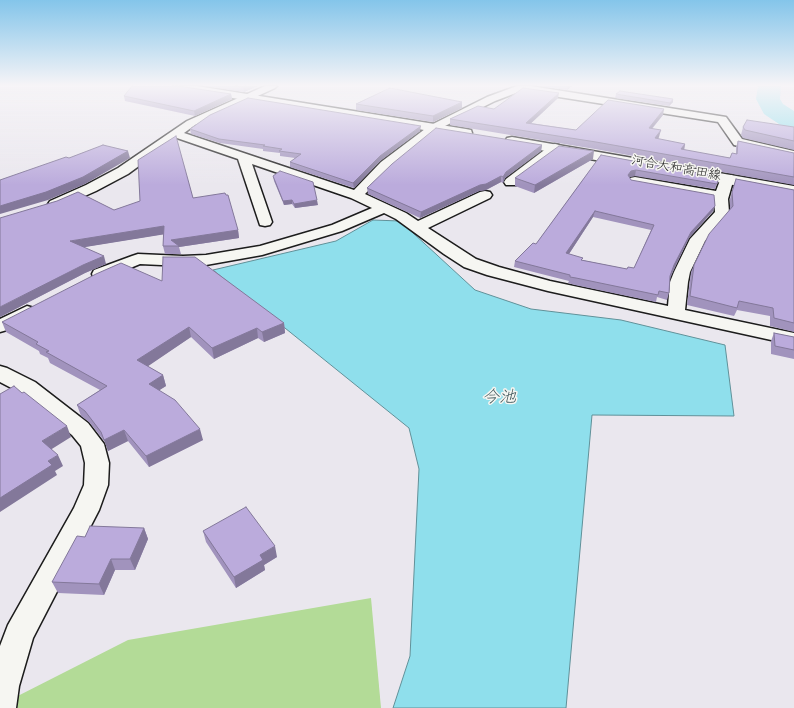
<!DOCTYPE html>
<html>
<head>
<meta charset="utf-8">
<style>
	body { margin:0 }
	canvas { display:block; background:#eae7ee }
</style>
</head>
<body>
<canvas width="794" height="708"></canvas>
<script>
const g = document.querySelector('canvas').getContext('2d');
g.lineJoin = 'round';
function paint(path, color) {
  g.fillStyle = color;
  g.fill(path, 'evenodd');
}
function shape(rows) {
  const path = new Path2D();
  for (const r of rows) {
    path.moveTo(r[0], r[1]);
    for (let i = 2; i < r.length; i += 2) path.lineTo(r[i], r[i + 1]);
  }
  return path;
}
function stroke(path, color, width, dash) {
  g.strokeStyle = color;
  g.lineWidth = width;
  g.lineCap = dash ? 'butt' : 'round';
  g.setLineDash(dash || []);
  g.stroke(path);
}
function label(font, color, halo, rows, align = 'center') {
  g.font = font + ' Mynerve,"Klee One",sans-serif';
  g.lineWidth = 3;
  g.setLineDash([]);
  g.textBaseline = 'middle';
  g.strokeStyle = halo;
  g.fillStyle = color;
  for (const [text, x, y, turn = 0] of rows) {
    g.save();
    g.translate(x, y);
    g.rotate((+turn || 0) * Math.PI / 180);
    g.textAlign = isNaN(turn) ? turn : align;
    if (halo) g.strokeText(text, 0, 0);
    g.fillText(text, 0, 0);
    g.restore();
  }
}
paint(shape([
	[371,598,381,708,0,708,0,705,128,640]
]), '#b3db97');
const water = shape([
	[373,220,400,221,475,290,531,309,621,320,725,345,734,416,592,415,566,708,393,708,410,656,419,469,409,428,213,270,336,241,373,220]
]);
paint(water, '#8fdfec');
stroke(water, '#619199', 1);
paint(shape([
	[758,86,781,86,780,99,783,104,794,111,794,130,785,128,764,114,756,99,758,86]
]), '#8fdfec');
const minor = shape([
	[265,86,277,86,275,88,195,125,184,133,354,190,381,162,429,126,487,97,517,86,531,86,726,117,742,139,794,151,794,159,734,145,718,122,521,91,495,101,437,130,391,168,365,194,406,213,418,221,480,192,485,191,490,192,492,195,490,198,428,228,476,259,499,267,550,281,668,306,670,282,674,272,690,239,715,212,714,199,635,185,630,184,628,181,630,178,635,177,716,191,722,175,732,175,734,178,728,199,729,212,705,241,690,272,688,282,685,310,794,333,794,345,548,291,487,275,464,267,444,254,396,219,384,213,342,231,262,255,206,265,183,266,140,264,106,278,100,279,94,278,92,274,94,270,132,256,138,254,183,256,206,255,260,246,332,225,372,208,351,198,252,164,272,222,270,225,265,226,260,225,238,159,177,138,128,174,96,191,60,207,55,208,50,207,48,204,50,201,86,185,118,168,187,121,265,86],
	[555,144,559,145,561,148,559,151,516,185,506,185,504,182,506,179,551,145,555,144],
	[27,306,34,308,36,312,34,316,7,330,0,332,0,319,27,306],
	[0,366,7,368,35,382,88,423,104,444,109,463,108,485,99,510,33,638,19,686,16,708,0,708,0,646,8,625,74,508,84,485,85,463,81,446,72,435,19,392,0,382,0,366]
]);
const secondary = shape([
	[174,86,197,86,466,129,471,130,472,133,471,136,466,137,179,89,175,88,174,86],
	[512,137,794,186,794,196,507,144,505,141,507,138,512,137]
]);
stroke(minor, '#1c1c1c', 3);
stroke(secondary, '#1c1c1c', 3);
paint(minor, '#f6f6f2');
paint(secondary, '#f6f6f2');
paint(shape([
	[204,86,258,86,244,92],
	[538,86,572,86,567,90],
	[231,94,232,99,195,116,125,101,124,96],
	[616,94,673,102,669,106,615,98],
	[558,98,531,123,576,130,663,115,652,129,659,137,658,139,685,144,684,150,730,158,736,154,736,147,738,141,794,153,794,185,595,149,450,125,450,119,494,109],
	[462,102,462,108,433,122,356,110,356,104],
	[743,127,794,127,794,150,743,138,741,135],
	[190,129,420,131,380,161,354,188,290,167,290,162,295,158,280,156,280,153,263,151,263,149,220,143,191,134],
	[542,145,541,151,505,178,503,183,501,182,486,190,479,191,420,218,368,194,367,188],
	[601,155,719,177,715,189,635,176,629,177,631,180,715,206,713,211,689,238,670,278,669,293,667,300,657,297,656,302,575,285,568,283,569,281,514,267,515,261,536,244],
	[593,217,651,230,634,268,627,269,582,260,569,254],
	[593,159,534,193,515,186,515,178],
	[273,176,318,205,295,208,292,204,284,205,274,181],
	[736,179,794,190,794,332,770,326,770,316,737,310,734,316,687,305,691,272,694,265,730,209,730,199],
	[193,198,238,230,239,238,179,247,181,254,165,254,163,246,164,234,84,247,106,264,85,273,0,317,114,210],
	[162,281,284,323,285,333,264,342,258,338,214,359,191,337,147,366,163,375,166,386,159,390,203,440,149,467,128,441,108,451,105,442,89,422,81,416,77,405,100,390,50,363,48,358,40,354,39,351,6,332,2,322],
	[774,333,794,337,794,359,771,354,771,341],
	[144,528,148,539,135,570,115,570,104,595,58,593,52,582,85,537],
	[203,531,277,557,264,565,265,570,236,588,206,542]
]), '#a193bd');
paint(shape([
	[246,86,258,86,244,92,243,87],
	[568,86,572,86,567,90],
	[559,93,558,98,525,129,526,123],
	[231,94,232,99,195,116,194,111],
	[673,99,673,102,669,106,670,103],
	[462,102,462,108,433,122,433,116],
	[664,109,663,115,647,134,649,128],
	[421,126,420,131,380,161,354,188,353,183,380,156],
	[661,130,659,137,653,144,655,138],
	[685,144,684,150,681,149],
	[542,145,541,151,505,178,503,183,503,177,506,172],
	[128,151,130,158,85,184,48,200,0,214,0,206],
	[594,151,593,159,534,193,535,185],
	[636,170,635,176,630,177,627,180,628,175,631,171],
	[501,176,501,182,486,190,479,191,420,218,421,212,480,185],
	[292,200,292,204,284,205,283,201],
	[317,200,318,205,295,208,294,204],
	[715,206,713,211,689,238,673,271,669,282,674,265,691,232],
	[595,211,593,217,565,260,566,253],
	[164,226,166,234,73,249,70,241],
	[238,230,239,238,179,247,171,240],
	[104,256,106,264,85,273,0,317,0,307,83,265],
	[284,323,285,333,264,342,262,332],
	[189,327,191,337,141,371,137,360],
	[257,328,258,338,214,359,212,348],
	[163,375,166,386,152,395,149,384],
	[67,426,71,437,47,452,42,441],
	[200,429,203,440,149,467,146,456],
	[124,430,128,441,108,451,104,440],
	[58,455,63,466,55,471,57,475,0,512,0,498,48,461],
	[144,528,148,539,135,570,130,559],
	[275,546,277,557,264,565,265,570,236,588,234,577,260,555],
	[111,559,115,570,104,595,99,584]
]), '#83789a');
const building = shape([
	[132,86,178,86,231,94,194,111,124,96,132,86],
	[234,86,246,86,243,87,234,86],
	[390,88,462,102,433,116,356,104,390,88],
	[523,88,559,93,526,123,576,130,608,100,664,109,649,128,661,130,655,138,685,144,681,149,730,158,732,153,737,154,738,141,794,153,794,177,596,142,450,119,478,106,494,109,523,88],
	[620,91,673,99,670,103,616,94,620,91],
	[248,98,421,126,380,156,353,183,290,162,301,154,279,151,282,149,263,146,265,145,219,139,190,129,210,115,248,98],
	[747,120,794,127,794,141,745,130,743,127,747,120],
	[436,128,542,145,506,172,503,177,501,176,486,184,480,185,421,212,367,188,392,164,436,128],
	[176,136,193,198,225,193,226,195,228,195,238,230,171,240,179,246,163,246,164,226,70,241,104,256,83,265,0,307,0,218,57,201,78,192,114,210,140,201,138,160,176,136],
	[103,145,128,151,83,177,46,192,0,206,0,180,66,157,69,158,103,145],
	[559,146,594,151,535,185,515,178,559,146],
	[601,155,719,177,717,184,636,170,631,171,628,175,631,180,714,195,715,206,691,232,674,265,670,276,669,293,659,291,658,295,576,278,570,277,570,275,515,261,533,243,536,244,601,155],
	[595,211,654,225,634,268,628,267,627,269,581,260,583,258,566,253,595,211],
	[280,171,313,182,317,200,294,204,292,200,283,201,273,176,280,171],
	[736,179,794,190,794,323,774,318,773,308,739,301,737,308,690,296,694,265,709,234,733,206,732,192,736,179],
	[163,257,195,257,284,323,262,332,257,328,212,348,189,327,137,360,163,375,149,384,175,400,200,429,146,456,124,430,104,440,101,432,85,411,77,405,107,386,46,352,49,351,36,344,38,342,2,322,96,274,121,263,162,281,163,257],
	[774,333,794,337,794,350,775,346,774,333],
	[14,386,22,393,24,392,67,426,42,441,58,455,48,461,52,465,0,498,0,394,14,386],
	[246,507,275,546,260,555,263,560,234,577,203,531,246,507],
	[90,526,144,528,130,559,111,559,99,584,52,582,77,536,85,537,90,526]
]);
paint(building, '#bbabdc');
stroke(building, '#83789a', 1);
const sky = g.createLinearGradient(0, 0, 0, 185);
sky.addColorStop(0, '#84c5ea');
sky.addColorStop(0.46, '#f6f4f7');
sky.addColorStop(1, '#f6f4f700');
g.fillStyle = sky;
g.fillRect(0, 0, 794, 185);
label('13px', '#1c1c1c', '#f6f6f2', [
	["河合大和高田線",676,169,10]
]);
label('italic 17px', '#3e565a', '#f6f6f2', [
	["今池",499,398]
]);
</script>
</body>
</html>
